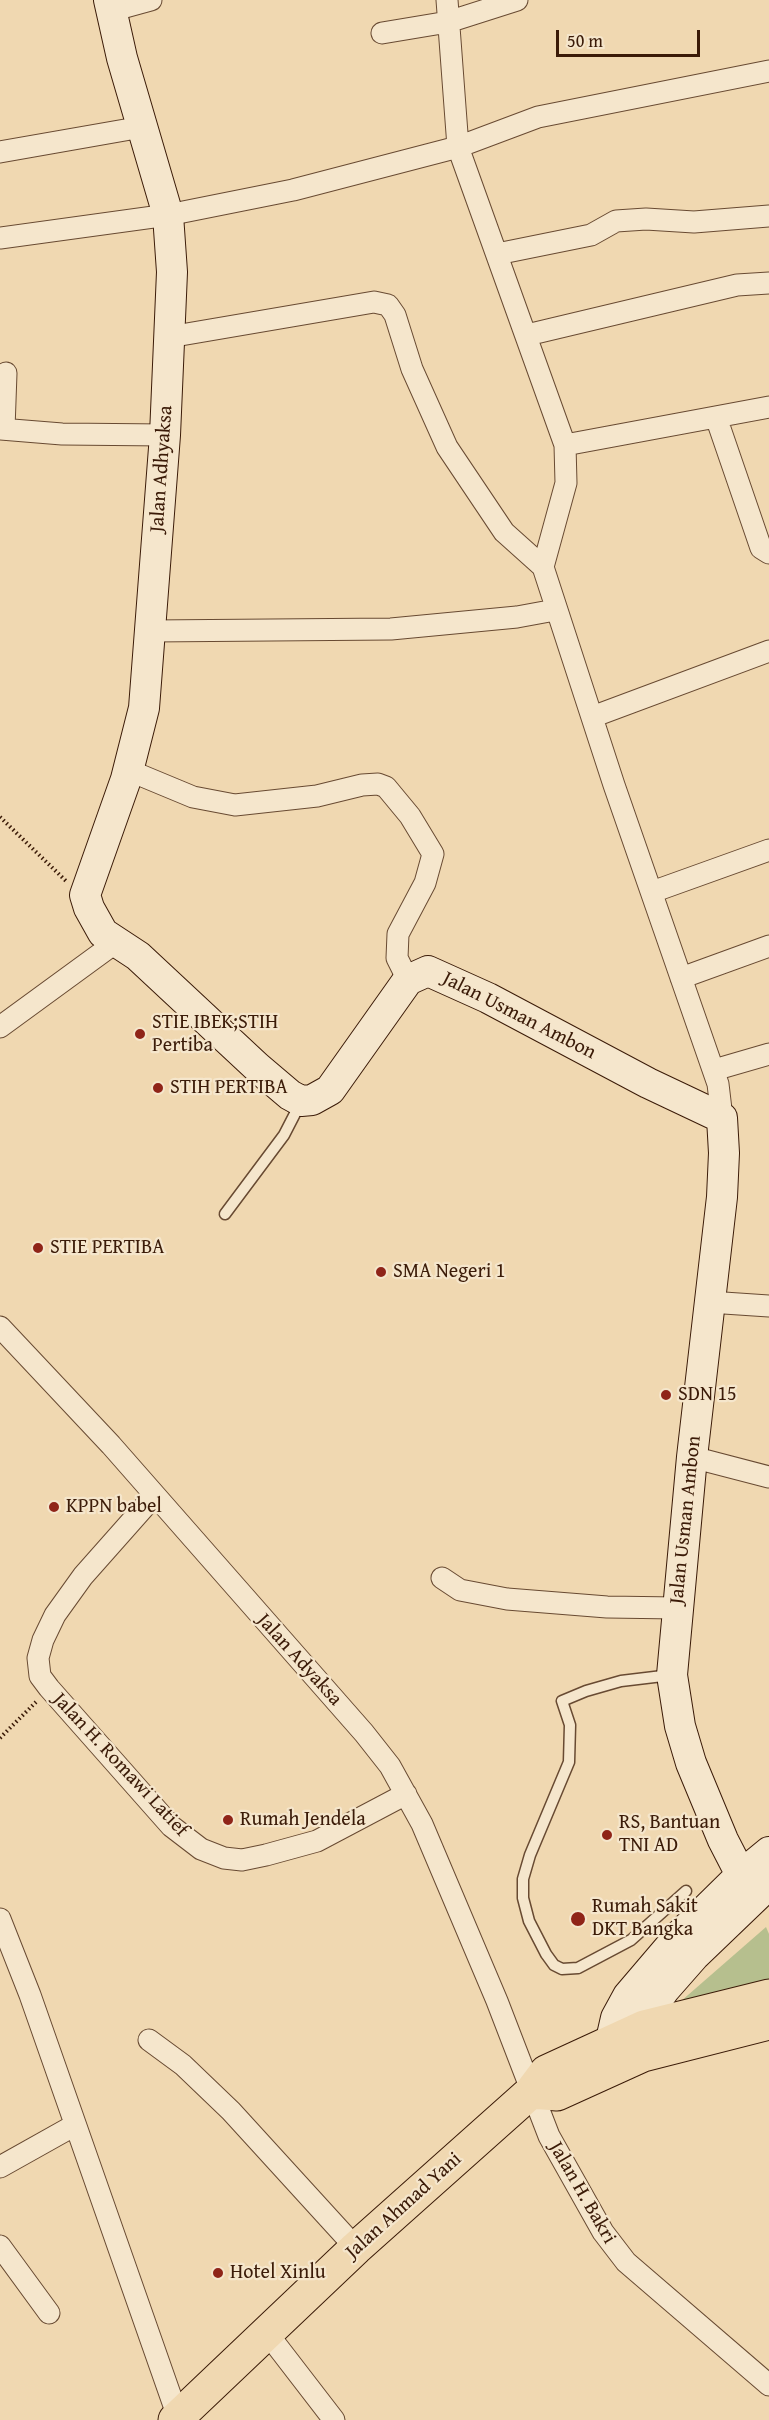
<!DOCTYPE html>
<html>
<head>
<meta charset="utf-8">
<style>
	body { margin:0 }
	#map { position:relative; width:769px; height:2420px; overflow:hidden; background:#f0d8b1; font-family:"Gentium Book Plus",serif }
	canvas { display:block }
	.scale { position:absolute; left:556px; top:30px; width:144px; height:27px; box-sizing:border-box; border:3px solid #3b1b08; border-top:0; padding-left:8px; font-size:18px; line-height:21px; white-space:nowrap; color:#3b1b08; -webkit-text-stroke:4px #f5e6cc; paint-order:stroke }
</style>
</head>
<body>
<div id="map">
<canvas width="769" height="2420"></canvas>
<div class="scale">50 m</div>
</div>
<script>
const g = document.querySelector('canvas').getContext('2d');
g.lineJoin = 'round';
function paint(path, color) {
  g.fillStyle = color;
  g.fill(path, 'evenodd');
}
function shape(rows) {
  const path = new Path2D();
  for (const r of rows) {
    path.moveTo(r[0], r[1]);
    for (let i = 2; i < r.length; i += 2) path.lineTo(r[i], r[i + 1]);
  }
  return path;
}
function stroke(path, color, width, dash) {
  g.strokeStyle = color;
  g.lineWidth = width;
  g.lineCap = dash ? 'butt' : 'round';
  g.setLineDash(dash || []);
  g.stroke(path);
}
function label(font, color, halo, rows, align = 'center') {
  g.font = font + ' "Gentium Book Plus",serif';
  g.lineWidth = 4.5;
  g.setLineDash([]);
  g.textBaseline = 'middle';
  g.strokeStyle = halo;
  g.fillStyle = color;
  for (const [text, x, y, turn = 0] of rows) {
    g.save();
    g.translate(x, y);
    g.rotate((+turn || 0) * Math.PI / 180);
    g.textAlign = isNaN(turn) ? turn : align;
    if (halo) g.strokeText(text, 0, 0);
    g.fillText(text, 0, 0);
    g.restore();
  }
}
paint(shape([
	[766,1927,769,1934,769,1985,680,2002]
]), '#b6bf8e');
const lane = shape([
	[225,1214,284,1135,301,1102],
	[671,1675,621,1681,586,1691,562,1701,570,1725,569,1762,530,1855,523,1879,523,1898,529,1921,546,1954,554,1965,562,1969,578,1968,631,1940,686,1891]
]);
const street = shape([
	[447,0,458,147,538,117,769,71],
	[111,11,151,0],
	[382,33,448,22,517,0],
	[0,152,142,127],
	[0,238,168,215,293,190,458,147,565,445,566,483,543,567,614,785,718,1084,722,1118],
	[497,254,591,235,616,221,646,219,694,222,769,216],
	[527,335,737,285,769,283],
	[169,337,374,302,388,305,395,315,412,369,447,447,504,532,543,567],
	[716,417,761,548,769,553],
	[0,429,62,434,165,435],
	[4,429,6,373],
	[565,445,769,407],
	[151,631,391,629,517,617,555,610],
	[592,717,769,651],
	[128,770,193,797,235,805,317,796,362,785,378,784,386,787,410,816,433,854,425,883,398,934,397,958,408,980],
	[652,892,769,850],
	[681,978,769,946],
	[0,1027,115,943],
	[714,1070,769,1054],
	[709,1302,769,1306],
	[0,1327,111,1445,364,1733,390,1766,422,1824,497,2001,549,2136,603,2232,626,2262,769,2385],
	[692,1457,769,1477],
	[153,1497,83,1576,55,1615,43,1640,38,1658,40,1676,49,1688,171,1826,201,1849,224,1858,242,1860,266,1855,317,1841,406,1794],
	[442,1578,460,1590,507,1599,607,1607,677,1608],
	[0,1919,30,1995,178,2417],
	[149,2040,183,2065,231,2111,356,2248],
	[0,2167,75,2125],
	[0,2246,49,2313],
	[267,2333,334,2420]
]);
const secondary = shape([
	[109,0,122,58,168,215,172,272,165,435,144,708,126,779,85,895,89,908,103,933,138,956,257,1067,290,1095,301,1101,312,1100,330,1090,408,980,428,971,488,998,648,1083,722,1118,724,1153,722,1197,692,1457,672,1675,680,1726,691,1763,723,1840,741,1875],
	[643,2048,644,2027,652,2007,665,1989,694,1956,769,1884],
	[611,2062,611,2040,616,2018,628,1996,680,1935,741,1875,769,1852]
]);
const primary = shape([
	[531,2092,557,2094,643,2055,769,2023],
	[175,2420,356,2248,531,2092,546,2072,644,2027,769,1996]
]);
stroke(lane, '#684a32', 13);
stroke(street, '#684a32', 23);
stroke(secondary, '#3b1b08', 32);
stroke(primary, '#3b1b08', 35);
stroke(shape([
	[0,817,66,881],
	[0,1738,36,1702]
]), '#3b1b08', 4, [1.5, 3]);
stroke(lane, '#f5e6cc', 10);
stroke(street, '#f5e6cc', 21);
stroke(secondary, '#f5e6cc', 30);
stroke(primary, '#f0d8b1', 33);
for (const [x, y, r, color] of [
	[140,1034,6,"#8f2418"],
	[158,1088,6,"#8f2418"],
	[38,1248,6,"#8f2418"],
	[381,1272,6,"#8f2418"],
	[666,1395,6,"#8f2418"],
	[54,1507,6,"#8f2418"],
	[228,1820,6,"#8f2418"],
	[607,1835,6,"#8f2418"],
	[578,1919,8,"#8f2418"],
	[218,2273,6,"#8f2418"]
]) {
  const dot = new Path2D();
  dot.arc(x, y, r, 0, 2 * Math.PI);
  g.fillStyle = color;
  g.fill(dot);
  stroke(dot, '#f5e6cc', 2);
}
label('20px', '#3b1b08', '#f5e6cc', [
	["Jalan Adhyaksa",162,469,-86],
	["Jalan Usman Ambon",519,1016,27],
	["Jalan Usman Ambon",686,1520,-84],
	["Jalan Adyaksa",299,1660,48],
	["Jalan H. Romawi Latief",120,1765,47],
	["Jalan H. Bakri",582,2193,60],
	["Jalan Ahmad Yani",404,2206,-42]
]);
label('20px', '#3b1b08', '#f5e6cc', [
	["STIE IBEK;STIH",152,1023],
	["Pertiba",152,1046],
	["STIH PERTIBA",170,1088],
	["STIE PERTIBA",50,1248],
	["SMA Negeri 1",393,1272],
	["SDN 15",678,1395],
	["KPPN babel",66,1507],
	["Rumah Jendela",240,1820],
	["RS, Bantuan",619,1823],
	["TNI AD",619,1846],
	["Rumah Sakit",592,1907],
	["DKT Bangka",592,1930],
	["Hotel Xinlu",230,2273]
], 'left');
</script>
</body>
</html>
